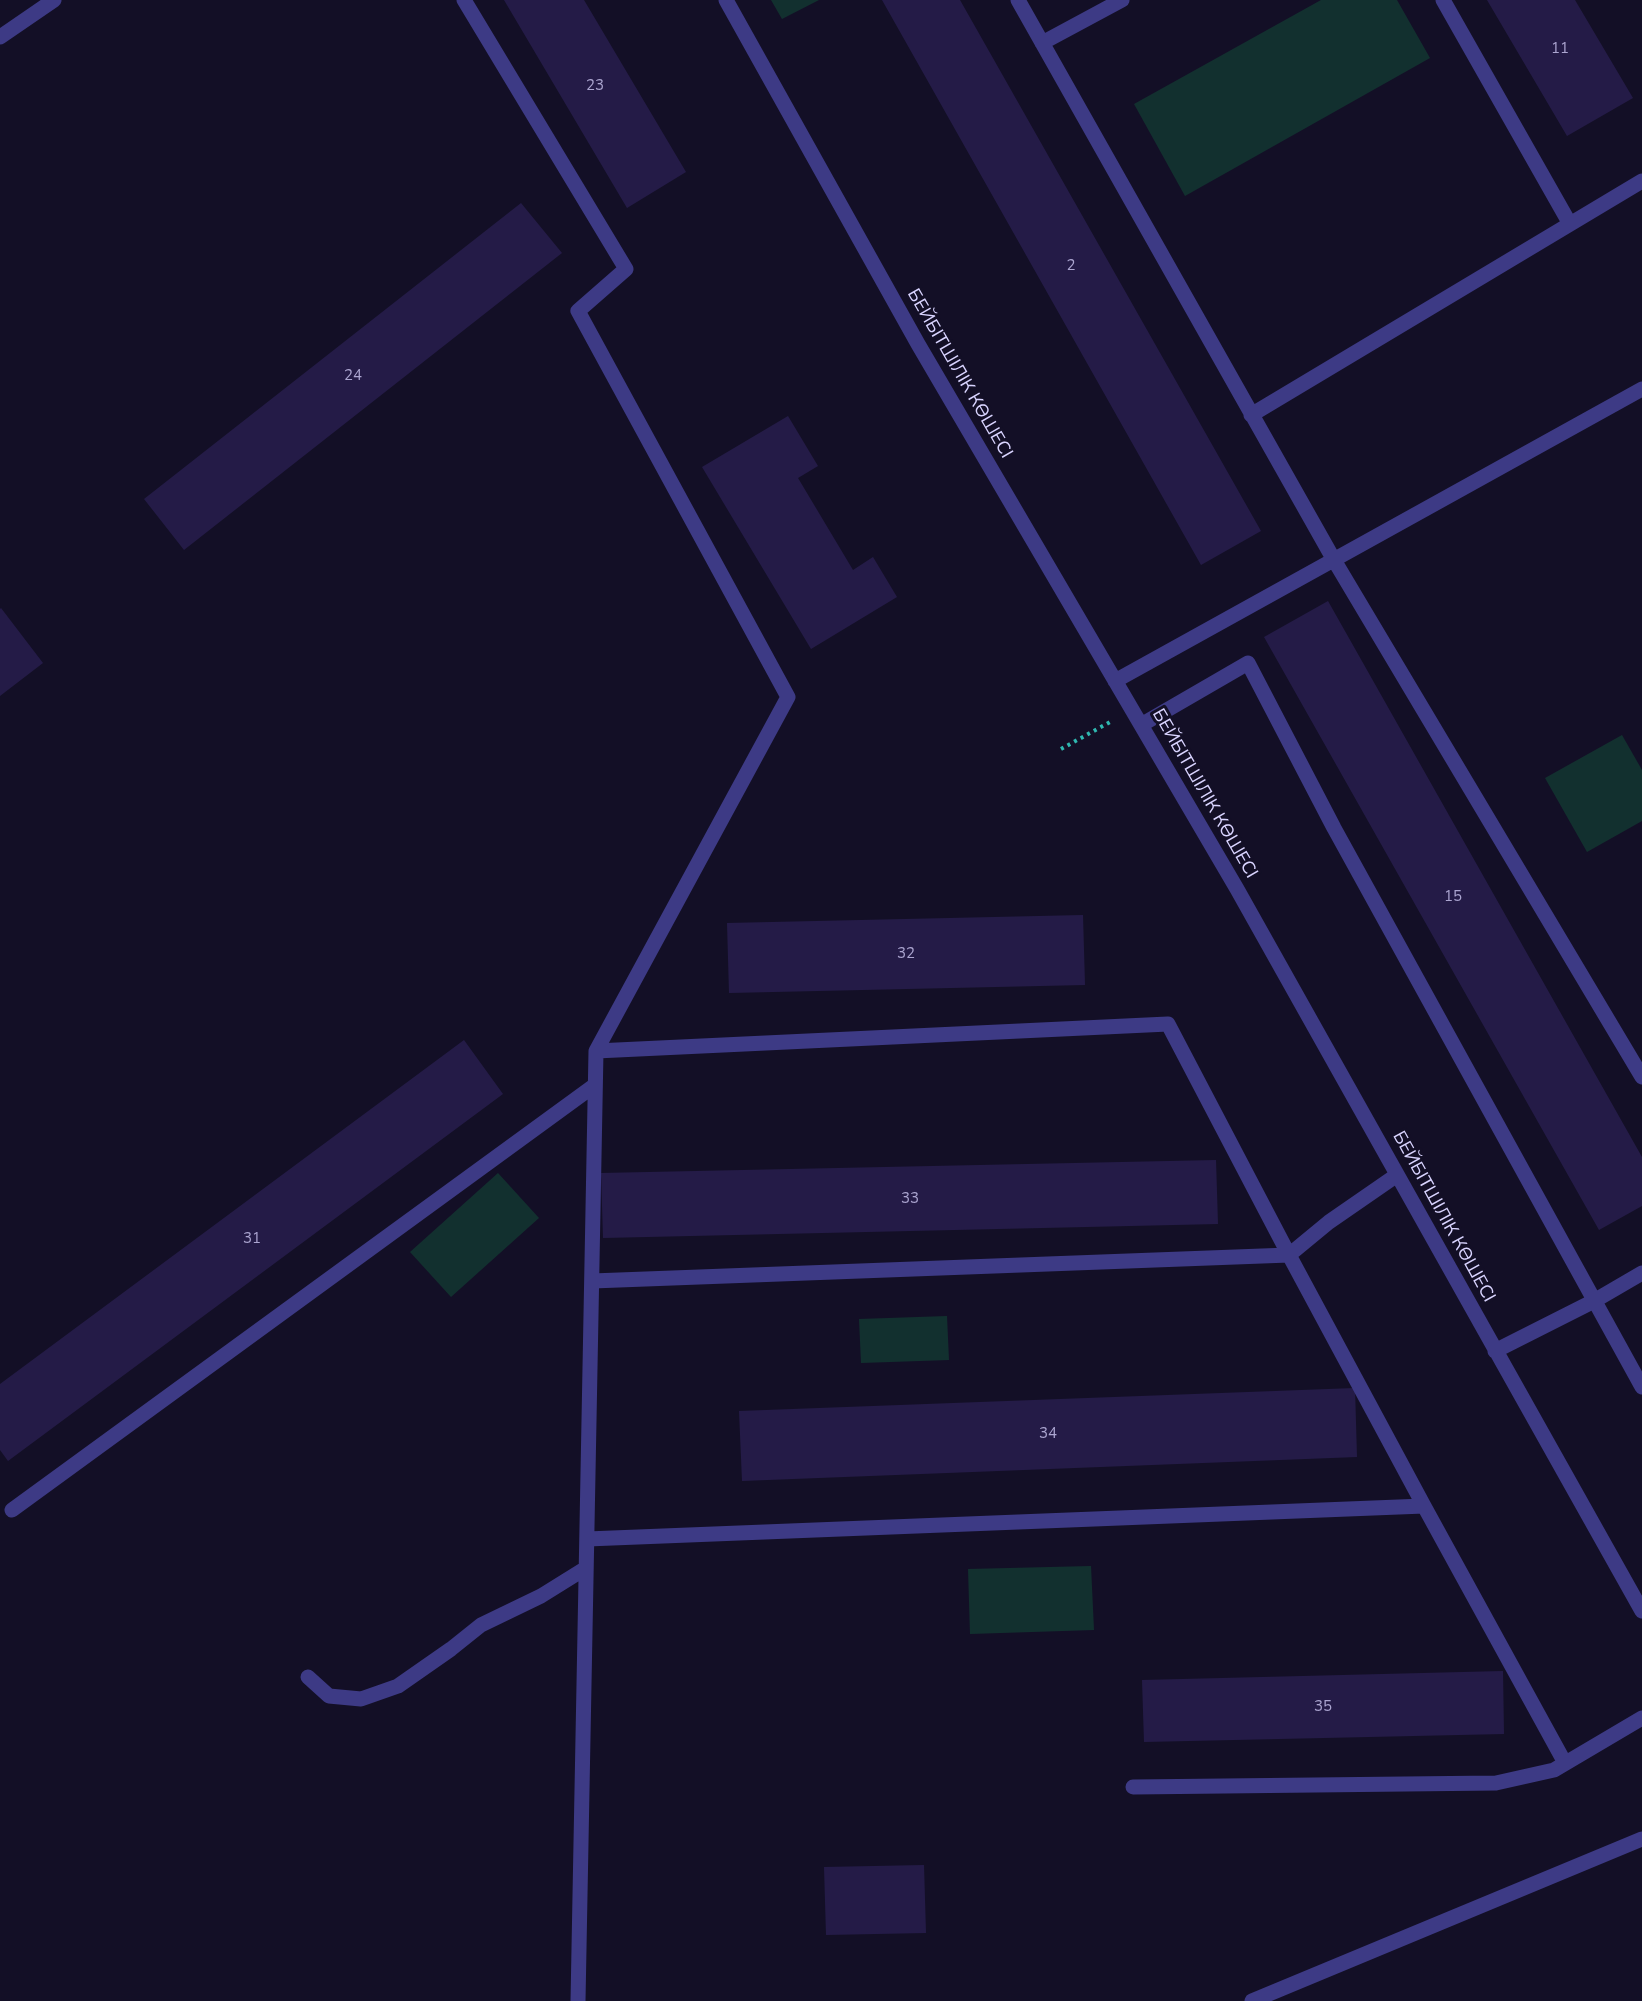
<!DOCTYPE html>
<html>
<head>
<meta charset="utf-8">
<style>
	body { margin:0 }
	canvas { display:block; background:#130f26 }
</style>
</head>
<body>
<canvas width="1642" height="2001"></canvas>
<script>
const g = document.querySelector('canvas').getContext('2d');
g.lineJoin = 'round';
function paint(path, color) {
  g.fillStyle = color;
  g.fill(path, 'evenodd');
}
function shape(rows) {
  const path = new Path2D();
  for (const r of rows) {
    path.moveTo(r[0], r[1]);
    for (let i = 2; i < r.length; i += 2) path.lineTo(r[i], r[i + 1]);
  }
  return path;
}
function stroke(path, color, width, dash) {
  g.strokeStyle = color;
  g.lineWidth = width;
  g.lineCap = dash ? 'butt' : 'round';
  g.setLineDash(dash || []);
  g.stroke(path);
}
function label(font, color, halo, rows, align = 'center') {
  g.font = font + ' "Nunito Sans",sans-serif';
  g.lineWidth = 6;
  g.setLineDash([]);
  g.textBaseline = 'middle';
  g.strokeStyle = halo;
  g.fillStyle = color;
  for (const [text, x, y, turn = 0] of rows) {
    g.save();
    g.translate(x, y);
    g.rotate((+turn || 0) * Math.PI / 180);
    g.textAlign = isNaN(turn) ? turn : align;
    if (halo) g.strokeText(text, 0, 0);
    g.fillText(text, 0, 0);
    g.restore();
  }
}
paint(shape([
	[771,0,819,0,782,19],
	[1321,0,1397,0,1430,58,1185,196,1134,104],
	[1622,735,1642,770,1642,821,1587,852,1545,778],
	[498,1173,539,1218,451,1297,410,1252],
	[947,1316,949,1360,861,1363,859,1319],
	[1091,1566,1094,1630,970,1634,968,1569]
]), '#12302f');
paint(shape([
	[504,0,584,0,686,172,627,208],
	[882,0,960,0,1261,531,1201,565],
	[1487,0,1575,0,1633,98,1567,136],
	[521,203,562,253,184,550,144,499],
	[788,416,818,466,798,478,853,570,873,557,897,597,811,649,702,467],
	[1328,601,1642,1157,1642,1206,1599,1230,1264,637],
	[1,608,43,663,0,696,0,609],
	[1083,915,1085,985,729,993,727,923],
	[464,1040,503,1094,8,1461,0,1450,0,1384],
	[1216,1160,1218,1224,603,1238,601,1173],
	[1355,1388,1357,1457,742,1481,739,1411],
	[1503,1671,1504,1734,1144,1742,1142,1680],
	[924,1865,926,1933,826,1935,824,1867]
]), '#241b47');
stroke(shape([
	[1061,749,1110,722]
]), '#2fb8b0', 4, [3, 4.5]);
stroke(shape([
	[464,0,626,269,578,311,788,697,596,1051,578,2001],
	[726,0,918,344,1237,889,1642,1611],
	[1018,0,1334,560,1642,1077],
	[1443,0,1570,224],
	[0,37,54,0],
	[1042,43,1122,0],
	[1251,415,1642,181],
	[1115,681,1642,389],
	[1141,725,1248,663,1334,828,1642,1387],
	[1397,1175,1329,1222,1289,1255,1424,1506,1565,1763],
	[592,1281,1289,1255,1168,1024,596,1051],
	[1495,1351,1594,1301,1642,1273],
	[12,1510,595,1085],
	[587,1539,1424,1506],
	[308,1677,329,1696,361,1699,398,1686,451,1649,481,1625,541,1596,586,1568],
	[1133,1787,1496,1783,1554,1770,1642,1718],
	[1252,2001,1642,1839]
]), '#3d3a85', 15);
label('15px', '#aca6d1', null, [
	["11",1560,49],
	["23",595,86],
	["2",1071,266],
	["24",353,376],
	["15",1453,897],
	["32",906,954],
	["33",910,1199],
	["31",252,1239],
	["34",1048,1434],
	["35",1323,1707]
]);
label('18px', '#d9d4ff', '#130f26', [
	["БЕЙБІТШІЛІК КӨШЕСІ",959,374,60],
	["БЕЙБІТШІЛІК КӨШЕСІ",1204,794,60],
	["БЕЙБІТШІЛІК КӨШЕСІ",1443,1217,61]
]);
</script>
</body>
</html>
